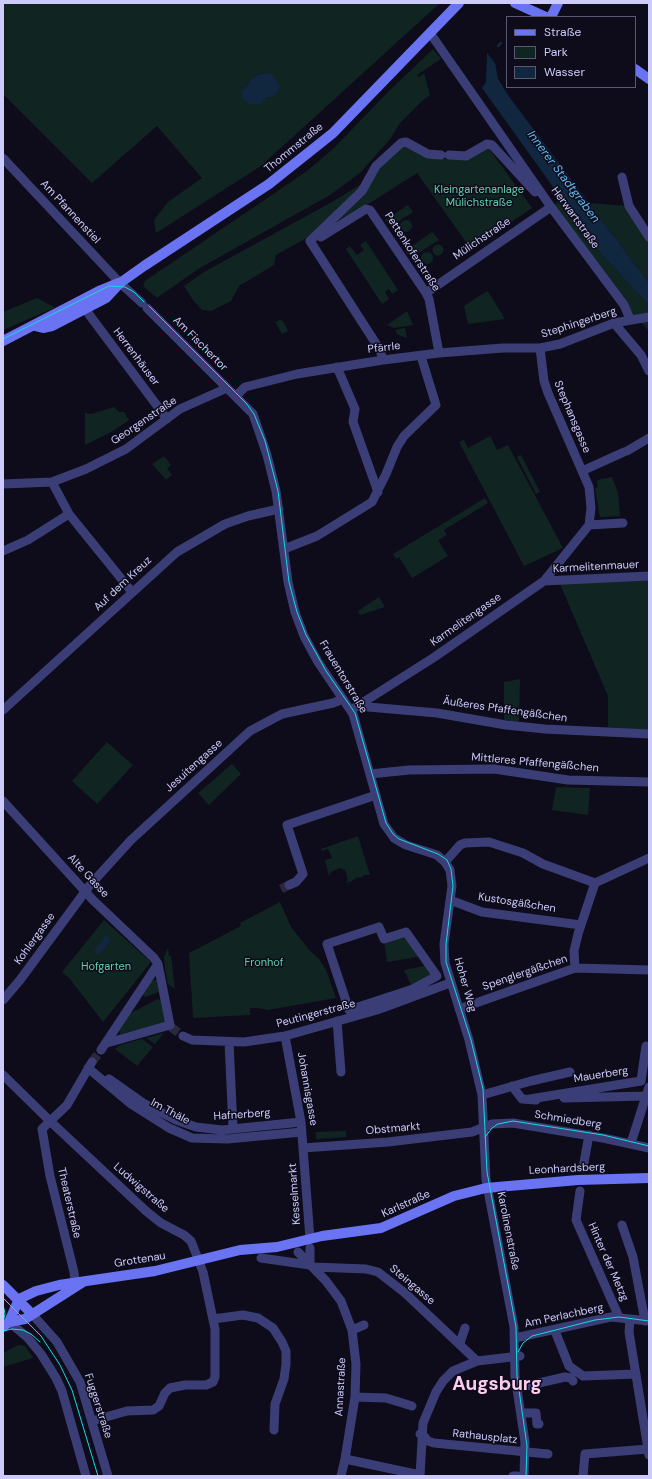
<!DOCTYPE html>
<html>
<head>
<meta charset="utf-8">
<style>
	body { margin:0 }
	#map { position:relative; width:652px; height:1479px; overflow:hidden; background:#0e0c1b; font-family:"DM Sans",sans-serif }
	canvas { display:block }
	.frame { position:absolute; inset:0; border:4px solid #cccbfa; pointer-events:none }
	.legend { position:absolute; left:506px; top:16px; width:130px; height:72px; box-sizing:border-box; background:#0e0c1b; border:1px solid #5a5874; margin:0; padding:5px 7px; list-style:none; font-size:12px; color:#cccbfa }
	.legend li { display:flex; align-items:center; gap:8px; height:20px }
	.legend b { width:20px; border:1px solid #5a5874 }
</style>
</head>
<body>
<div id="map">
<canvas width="652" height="1479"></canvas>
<div class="frame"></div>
<ul class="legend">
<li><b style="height:5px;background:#6a73f2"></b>Straße</li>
<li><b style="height:11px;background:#102422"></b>Park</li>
<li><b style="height:11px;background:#11273f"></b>Wasser</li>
</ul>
</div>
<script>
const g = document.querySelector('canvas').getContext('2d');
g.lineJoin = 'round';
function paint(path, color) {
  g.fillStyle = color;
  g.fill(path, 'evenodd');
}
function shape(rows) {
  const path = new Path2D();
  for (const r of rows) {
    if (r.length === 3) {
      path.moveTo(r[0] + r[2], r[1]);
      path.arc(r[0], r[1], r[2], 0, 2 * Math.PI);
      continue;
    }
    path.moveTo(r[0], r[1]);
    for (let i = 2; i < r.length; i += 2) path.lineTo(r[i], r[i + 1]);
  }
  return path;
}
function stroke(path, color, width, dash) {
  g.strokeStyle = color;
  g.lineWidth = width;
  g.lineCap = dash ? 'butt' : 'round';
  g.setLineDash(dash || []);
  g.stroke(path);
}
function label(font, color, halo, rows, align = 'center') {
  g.font = font + ' "DM Sans",sans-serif';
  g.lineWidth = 3;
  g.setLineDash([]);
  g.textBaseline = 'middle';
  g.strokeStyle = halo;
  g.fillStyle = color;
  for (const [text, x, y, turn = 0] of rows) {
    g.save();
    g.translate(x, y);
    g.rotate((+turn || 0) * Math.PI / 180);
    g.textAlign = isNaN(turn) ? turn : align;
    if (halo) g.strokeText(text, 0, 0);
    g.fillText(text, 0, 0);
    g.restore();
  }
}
paint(shape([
	[3,3,440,3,261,166,156,233,154,220,168,202,202,178,157,126,92,183,3,94],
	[267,73,280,85,277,92,272,97,266,98,242,90,249,84,250,80,257,75],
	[433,49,441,59,442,58,417,75,419,77,424,73,430,95,422,101,400,123,391,138,360,173,330,195,198,269,157,298,143,286,145,281,307,171,334,148,389,91],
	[404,144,439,159,466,159,487,146,532,208,471,249,417,173,373,201,276,255,274,265,239,286,231,301,211,311,202,310,193,300,184,286,204,272,332,202,376,175,381,167],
	[561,199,602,255,649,305,649,331,638,319,630,319,551,207],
	[589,203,629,206,642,227,649,226,649,283],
	[408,205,413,212,396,223,393,218,387,222,385,220],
	[406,226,6],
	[432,232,439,240,417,254,415,252,409,256,405,251],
	[366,241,398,290,392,294,389,289,385,292,389,299,382,304,346,249,350,246,357,255,364,250,360,245],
	[438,250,5.5],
	[427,258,6],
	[487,291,489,293,505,319,468,324,464,306],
	[37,298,54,307,54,308,3,330,3,312],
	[407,311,413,325,394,328,387,325],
	[280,320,283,321,288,331,282,334,275,322],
	[405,328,407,338,398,335,395,330],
	[114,407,119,412,124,412,129,420,113,431,85,445,85,413,91,414],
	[490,436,497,450,508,445,563,548,524,566,459,442,464,440,468,448],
	[521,455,540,492,536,494,517,457],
	[164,456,171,465,167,469,172,475,166,480,152,464],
	[612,477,618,493,620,516,600,517,595,488,598,487,597,480],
	[485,498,488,503,444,530,447,535,438,540,448,556,412,578,399,557,396,559,393,554],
	[649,579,649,732,608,728,608,696,560,584],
	[379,597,385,607,360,615,358,611],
	[520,679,519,722,504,720,504,682],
	[107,742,133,765,97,804,72,781],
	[232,764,241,774,209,805,198,793],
	[556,787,590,788,588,815,552,810],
	[358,836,370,875,364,875,360,878,358,877,353,880,352,879,352,881,346,883,348,880,345,870,340,868,331,872,329,876,325,860,332,858,328,849,321,851,321,849],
	[280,902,291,927,310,951,319,959,326,970,336,998,268,1010,257,1008,250,1008,250,1015,193,1018,189,953,241,926,240,923],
	[104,920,151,962,103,1022,70,979,62,972],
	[406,932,423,956,387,962,384,939],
	[168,947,169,956,171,956,175,989,168,984,165,968,164,957],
	[429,965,437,976,413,989,404,970],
	[152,980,157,980,159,992,145,997,143,995],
	[158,999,161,1001,166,1023,120,1034,119,1030,129,1014],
	[164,1033,155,1044,146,1038,161,1034],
	[142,1039,153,1047,137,1066,115,1049,120,1045],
	[346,1131,346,1137,316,1139,316,1132],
	[18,1345,25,1346,33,1358,3,1367,3,1353]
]), '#102422');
paint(shape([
	[487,53,495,63,498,79,510,98,649,283,649,305,602,255,482,88,486,82],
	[267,73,271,73,280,85,278,92,272,97,266,98,259,105,248,104,242,97,242,90,249,84,250,80,257,75],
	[106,935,111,940,99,955,94,951]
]), '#11273f');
stroke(shape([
	[498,46,501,43]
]), '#11273f', 2.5);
stroke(shape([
	[281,889,289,885],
	[171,1027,183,1036],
	[92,1062,101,1050]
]), '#2a293c', 9, [9, 4.5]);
stroke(shape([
	[430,33,551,207,624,305,630,319],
	[449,155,466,156,487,144,492,145,535,192],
	[3,158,120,283,142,303],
	[622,177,629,206,649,237],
	[321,237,366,209,370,210,426,293,429,299,439,353],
	[426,293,551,207],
	[147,308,253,414,267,455,276,491,288,582,295,612,304,636,318,662,353,714,384,824,394,838,406,845,437,855,445,862,450,870,452,886,444,944,445,963,469,1040,482,1095,486,1180,514,1327,515,1376,525,1442,524,1476],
	[85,309,167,419],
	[614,323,641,355,649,371],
	[383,360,380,350,310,241,362,191,376,166,401,143,406,142,428,154,441,155],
	[337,367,355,409,353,422,378,492],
	[236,396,245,387,297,374,383,360,439,353,503,348,540,348,560,344,614,323,649,317],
	[627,451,649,438],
	[582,471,624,452],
	[52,482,69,514,132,592],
	[3,484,52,482,86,469,126,449,180,409,227,388],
	[589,525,623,523],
	[284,549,317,536,372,502,386,474,397,447,404,436,436,405,421,356],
	[3,551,28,540,69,514],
	[544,581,649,576],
	[357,706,437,713,506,725,545,729,649,734],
	[3,710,177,552,225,524,248,516,279,509],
	[351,710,433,658,544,581,589,525,591,508,589,487,548,393,544,381,540,348],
	[370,774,409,770,494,769,568,780,649,782],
	[3,801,93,900,154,958,158,964],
	[445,862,460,845,465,843,489,842,523,853,543,864,595,883,649,858],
	[289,885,296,882,303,874,287,825,376,795],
	[450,900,482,912,581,925],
	[379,927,384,939,406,932,437,976,413,989,349,1010,327,944,379,927],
	[575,968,574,951,578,934,595,883],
	[3,1000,20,980,90,885,131,840,250,731,282,714,333,703,343,699],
	[459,1009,575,968,649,970],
	[337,1021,341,1072],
	[183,1036,192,1040,244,1042,285,1036,377,1010,450,983],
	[285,1036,301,1122,310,1239],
	[229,1042,233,1128],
	[107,1043,170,1025],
	[101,1050,158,964,170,1025],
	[88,1068,131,1104,169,1128,192,1138,227,1139,302,1132],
	[3,1075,51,1122,146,1211,161,1223,184,1235,191,1241,203,1272,215,1329,215,1377,213,1382,206,1385,185,1385,170,1388,165,1393,159,1406,153,1410,127,1411,92,1421],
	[109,1079,143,1103,176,1120,196,1127,222,1130,301,1122],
	[512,1086,522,1099,536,1100],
	[482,1095,531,1081,570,1072],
	[564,1098,647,1096],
	[530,1099,641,1081,646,1046],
	[631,1143,649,1087],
	[303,1148,388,1142,472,1132,492,1124,513,1123,603,1138,649,1148],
	[583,1168,589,1135],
	[580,1191,576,1220,619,1317],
	[622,1225,633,1257,645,1321],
	[310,1248,310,1265],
	[298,1252,326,1281,341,1301,352,1330,356,1364,355,1397,345,1459,341,1476],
	[261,1258,310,1265],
	[314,1267,366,1269,378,1272,405,1293,477,1361],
	[75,1282,74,1272,50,1176,42,1129,67,1105,92,1062],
	[32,1314,57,1342,80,1382,108,1476],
	[213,1319,243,1315,258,1318,273,1328,282,1342,286,1351,286,1364,284,1379,275,1404,274,1430],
	[630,1319,629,1332,649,1455],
	[9,1322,27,1337,41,1354,56,1378,62,1391,86,1476],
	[352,1330,364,1325],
	[555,1331,569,1366,583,1376,636,1374],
	[515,1338,611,1317,649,1321],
	[460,1343,465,1328],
	[517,1388,565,1377,571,1378,573,1381],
	[355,1397,386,1398,412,1406],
	[524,1413,536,1413,537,1424,539,1424],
	[420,1434,422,1434,428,1441,434,1443,548,1454],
	[345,1459,420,1475],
	[420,1476,423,1423,436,1392,443,1381,453,1371,477,1361,520,1356],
	[513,1476,517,1476],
	[583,1476,585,1454,648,1449]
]), '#3b3e76', 9);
stroke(shape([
	[515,3,546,17],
	[551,17,558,3],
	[635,69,649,79],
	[35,326,43,328,52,326,106,298,120,283,144,266,269,184,333,133,459,3],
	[3,341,101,290,118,283],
	[3,1285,32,1314],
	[19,1299,36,1291,59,1285,155,1271,240,1250,277,1247,322,1236,381,1228,454,1196,486,1188,578,1180,649,1178],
	[9,1322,25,1319,83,1282],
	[3,1327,9,1322,19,1299]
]), '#6a73f2', 10);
stroke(shape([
	[149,306,246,403,254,414,265,441,278,491,289,582,297,612,306,635,326,671,355,713,386,823,393,834,399,839,438,854,447,860,451,869,453,886,446,944,446,962,471,1040,483,1089,487,1172,516,1327,517,1376,527,1446,526,1476],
	[3,339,109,286,125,287,134,292,144,302],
	[485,1137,492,1128,498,1124,513,1121,603,1135,649,1146],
	[3,1298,41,1336,60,1365,72,1390,98,1476],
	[3,1304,5,1314,3,1323],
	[3,1331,12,1329,23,1330,31,1334,40,1342],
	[518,1352,523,1343,532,1336,595,1320,619,1317,649,1321]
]), '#13dcde', 1);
label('11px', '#cccbfa', '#0e0c1b', [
	["Thommstraße",294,148,-39],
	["Am Pfannenstiel",70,212,47],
	["Herwartstraße",575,218,54],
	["Mülichstraße",482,239,-34],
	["Pettenkoferstraße",412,252,57],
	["Stephingerberg",579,323,-18],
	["Am Fischertor",200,344,45],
	["Pfärrle",384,348,-7],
	["Herrenhäuser",136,357,53],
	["Stephansgasse",572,417,67],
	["Georgenstraße",144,421,-34],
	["Karmelitenmauer",596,567,-3],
	["Auf dem Kreuz",123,584,-43],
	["Karmelitengasse",466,620,-35],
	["Frauentorstraße",343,677,59],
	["Äußeres Pfaffengäßchen",505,710,8],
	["Mittleres Pfaffengäßchen",535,763,5],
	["Jesuitengasse",194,766,-42],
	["Alte Gasse",88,876,47],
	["Kustosgäßchen",517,903,9],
	["Kohlergasse",35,939,-54],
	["Spenglergäßchen",525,973,-19],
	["Hoher Weg",465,985,74],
	["Peutingerstraße",316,1014,-15],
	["Mauerberg",601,1075,-9],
	["Johannisgasse",307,1089,80],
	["Im Thäle",170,1112,28],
	["Hafnerberg",242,1115,-4],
	["Schmiedberg",568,1120,9],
	["Obstmarkt",393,1129,-5],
	["Leonhardsberg",567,1169,-3],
	["Ludwigstraße",141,1188,41],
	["Kesselmarkt",295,1194,-94],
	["Theaterstraße",69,1203,77],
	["Karlstraße",406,1204,-24],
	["Karolinenstraße",508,1231,79],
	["Grottenau",140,1260,-9],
	["Hinter der Metzg",608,1262,66],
	["Steingasse",412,1285,40],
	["Am Perlachberg",564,1316,-12],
	["Annastraße",341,1387,-87],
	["Fuggerstraße",98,1406,72],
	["Rathausplatz",485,1437,6]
]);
label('11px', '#5fd3ab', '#0e0c1b', [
	["Kleingartenanlage",479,190],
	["Mülichstraße",479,203],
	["Fronhof",264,963],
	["Hofgarten",106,967]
]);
label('italic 12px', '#62bcf1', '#0e0c1b', [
	["Innerer Stadtgraben",563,177,53]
]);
label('bold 19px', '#fbcdee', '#0e0c1b', [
	["Augsburg",497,1385]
]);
</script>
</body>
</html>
